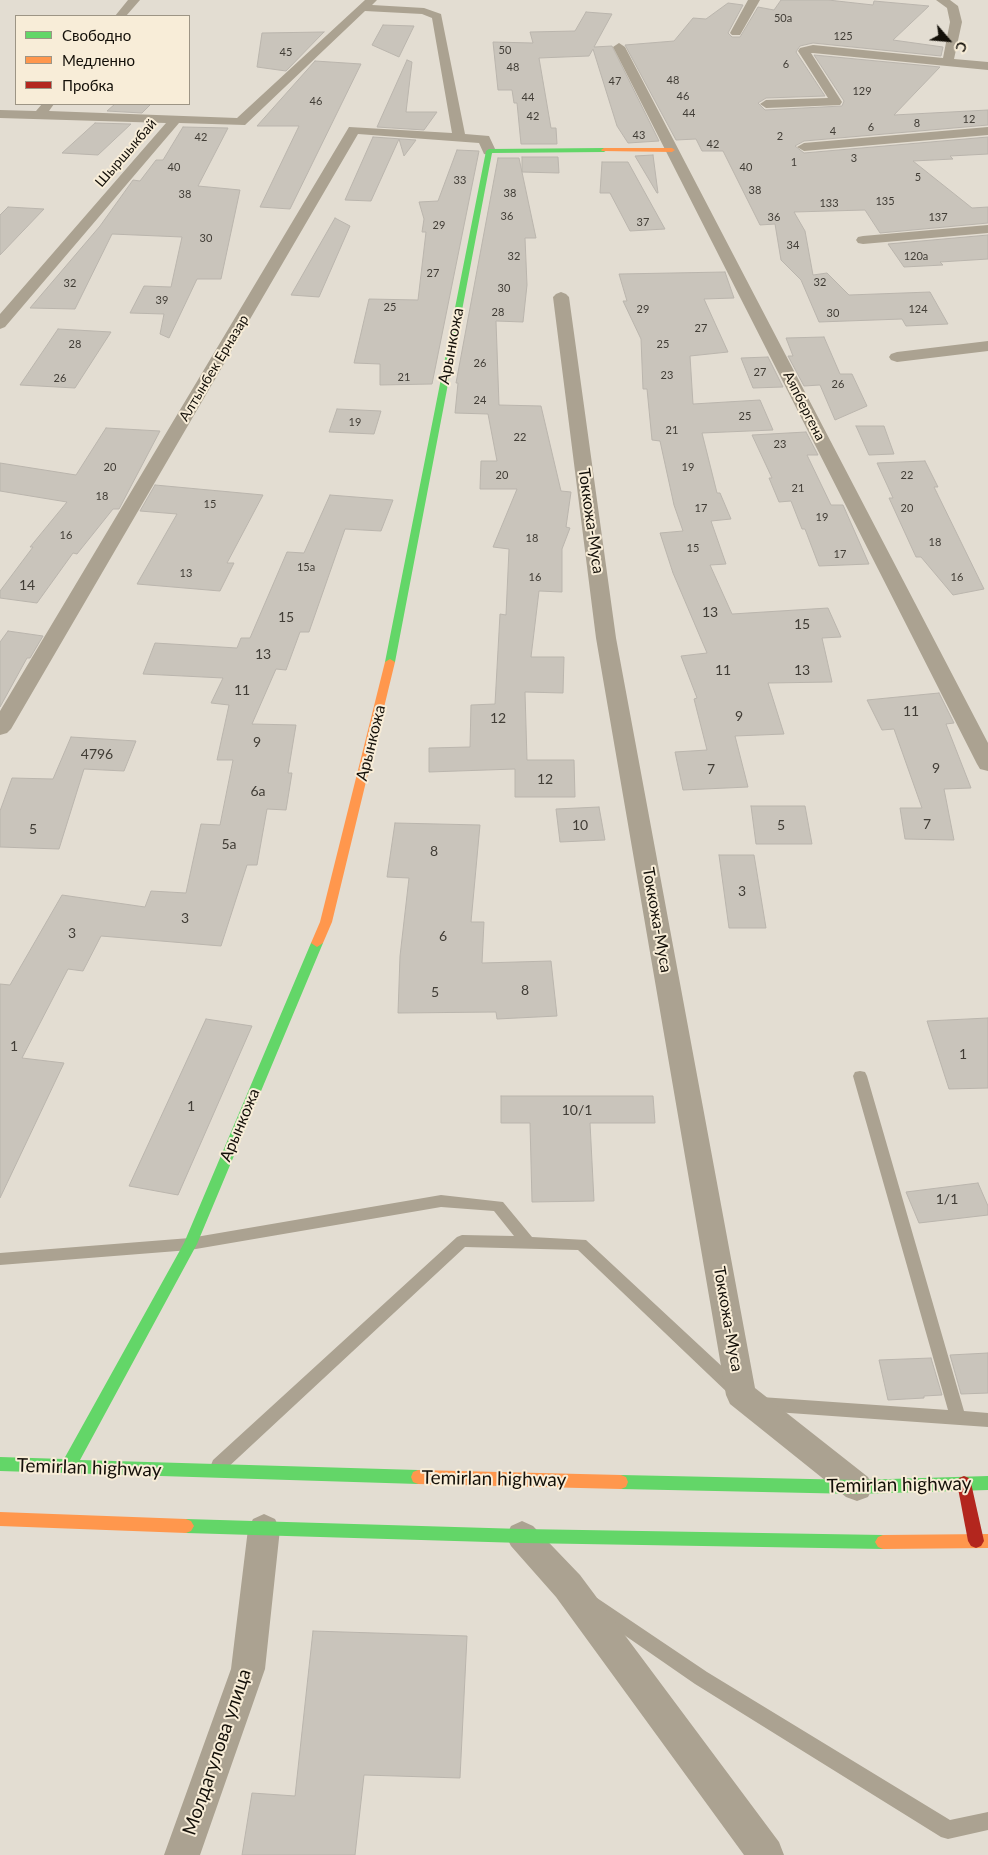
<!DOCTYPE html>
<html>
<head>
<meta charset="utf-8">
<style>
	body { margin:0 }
	#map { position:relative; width:988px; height:1855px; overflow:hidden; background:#e3ddd2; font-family:Lato,sans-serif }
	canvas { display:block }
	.legend { position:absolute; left:15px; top:15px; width:175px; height:90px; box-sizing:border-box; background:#f8edd8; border:1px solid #9d9585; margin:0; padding:6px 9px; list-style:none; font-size:15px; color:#141009 }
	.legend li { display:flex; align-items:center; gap:10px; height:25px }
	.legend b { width:25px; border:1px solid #9d9585 }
	.north { position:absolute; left:923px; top:15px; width:50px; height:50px; -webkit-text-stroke:4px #f8edd8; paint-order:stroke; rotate:117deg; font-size:14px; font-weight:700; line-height:20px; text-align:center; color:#141009 }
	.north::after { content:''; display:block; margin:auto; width:18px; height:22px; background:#141009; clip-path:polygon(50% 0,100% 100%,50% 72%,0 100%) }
</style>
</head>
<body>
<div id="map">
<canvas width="988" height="1855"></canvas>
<ul class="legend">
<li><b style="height:6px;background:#63d668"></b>Свободно</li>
<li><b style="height:6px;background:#ff974d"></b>Медленно</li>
<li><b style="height:6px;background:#b3261e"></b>Пробка</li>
</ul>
<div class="north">С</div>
</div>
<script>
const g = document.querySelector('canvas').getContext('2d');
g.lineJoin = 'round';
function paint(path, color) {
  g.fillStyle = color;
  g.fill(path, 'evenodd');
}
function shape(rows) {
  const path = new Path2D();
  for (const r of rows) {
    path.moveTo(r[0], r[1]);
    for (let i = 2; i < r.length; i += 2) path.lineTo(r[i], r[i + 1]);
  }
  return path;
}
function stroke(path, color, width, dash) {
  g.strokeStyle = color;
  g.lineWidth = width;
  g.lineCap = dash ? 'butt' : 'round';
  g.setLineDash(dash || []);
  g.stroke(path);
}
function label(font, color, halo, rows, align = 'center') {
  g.font = font + ' Lato,sans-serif';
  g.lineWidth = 4;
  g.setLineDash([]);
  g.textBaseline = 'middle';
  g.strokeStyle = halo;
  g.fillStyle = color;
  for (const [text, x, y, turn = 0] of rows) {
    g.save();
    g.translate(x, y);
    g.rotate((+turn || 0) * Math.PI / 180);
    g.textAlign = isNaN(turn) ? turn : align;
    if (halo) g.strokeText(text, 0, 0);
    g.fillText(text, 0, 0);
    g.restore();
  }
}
const building = shape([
	[781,0,828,0,873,5,874,1,929,6,893,40,943,47,941,56,813,43,800,46,796,52,825,96,766,98,758,103,765,110,842,106,844,101,814,55,940,67,894,115,988,110,988,125,804,141,795,146,804,153,988,137,988,154,950,156,953,159,913,161,972,208,988,207,988,223,880,233,865,210,794,212,805,231,813,275,827,273,849,295,930,292,948,324,906,326,902,319,819,322,801,280,781,260,775,224,760,225,723,151,702,151,696,139,676,140,625,45,674,41,693,18,706,19,728,3,743,5,728,33,732,37,740,37,758,7,774,10,781,0],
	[586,12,612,14,594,47,612,46,659,141,628,143,617,126,593,49,589,56,539,58,551,128,556,128,557,144,521,144,517,103,514,103,512,90,498,90,493,42,533,43,530,32,575,31,586,12],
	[383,25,414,26,399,57,372,45,383,25],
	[324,32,286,71,257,67,262,33,324,32],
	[407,60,412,62,406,112,437,112,424,130,377,127,407,60],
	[315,61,361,64,290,209,260,207,299,126,257,126,315,61],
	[115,104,151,104,142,113,107,111,115,104],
	[95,123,131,124,98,155,62,153,95,123],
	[183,127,228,128,198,186,240,190,221,279,197,279,169,338,160,334,164,314,130,313,144,286,171,287,182,237,112,234,75,309,30,308,100,226,133,180,140,181,156,160,163,160,183,127],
	[373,137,416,140,404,156,399,139,371,201,345,200,373,137],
	[457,150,479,151,432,384,380,385,380,364,354,363,369,299,418,300,426,232,422,232,424,219,419,202,438,201,457,150],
	[653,155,658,193,657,193,635,156,653,155],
	[522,157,558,157,559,173,522,172,522,157],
	[498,158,519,158,536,238,525,238,527,285,523,322,496,321,499,405,541,406,561,491,571,492,566,527,570,528,562,549,562,592,539,591,531,657,564,657,563,693,525,692,527,760,574,760,575,797,515,797,515,769,429,772,429,748,470,747,471,705,495,704,500,614,506,615,509,549,493,547,517,489,480,489,481,461,497,461,488,414,455,413,458,383,456,383,498,158],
	[602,162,628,162,665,229,630,231,610,193,600,193,602,162],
	[8,207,44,209,0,255,0,215,8,207],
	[335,218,350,226,319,297,291,295,335,218],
	[988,235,988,259,940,262,943,265,904,267,888,244,988,235],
	[725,272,734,298,704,299,728,352,690,356,693,404,760,400,773,430,702,433,717,493,720,493,731,519,711,521,726,564,710,565,732,614,828,608,841,637,822,638,832,682,768,683,784,734,735,736,748,787,683,790,675,752,707,750,694,699,697,698,681,656,707,653,673,573,660,533,683,531,674,505,660,441,652,440,647,389,643,389,641,339,623,301,627,301,619,274,725,272],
	[58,329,111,332,75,388,20,385,58,329],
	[824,337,840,374,852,374,867,406,835,420,820,385,804,386,788,356,793,356,786,338,824,337],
	[768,357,783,387,753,388,741,358,768,357],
	[337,409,381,411,374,434,329,432,337,409],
	[856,426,884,426,894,454,869,455,856,426],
	[106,428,160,431,119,509,113,509,77,554,73,553,37,603,0,598,0,591,33,547,30,547,67,502,0,491,0,463,76,475,106,428],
	[806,432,818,455,807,455,831,505,843,505,869,564,819,566,805,529,802,529,791,501,779,502,769,478,772,478,752,435,806,432],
	[925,461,938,487,934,487,984,589,953,595,921,557,916,557,889,498,893,498,877,463,925,461],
	[155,485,263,495,227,563,234,563,220,591,137,584,177,514,140,511,155,485],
	[330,495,393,500,381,531,345,529,309,632,300,632,286,670,276,669,252,724,296,725,288,773,292,773,286,810,267,809,257,865,247,865,221,946,101,936,83,971,68,969,22,1058,64,1063,0,1198,0,984,10,985,62,895,145,907,151,891,186,893,201,824,220,825,233,760,217,760,229,705,211,703,223,678,143,674,155,643,237,648,241,638,250,638,287,552,304,553,330,495],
	[8,631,43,636,30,658,27,658,0,707,0,642,8,631],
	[939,693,954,723,946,724,971,788,944,789,954,840,905,839,900,808,922,808,894,729,882,730,867,700,939,693],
	[71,737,136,741,124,771,84,769,59,849,0,847,0,811,12,778,53,779,71,737],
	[751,806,805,806,812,844,756,844,751,806],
	[599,807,605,840,560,842,556,809,599,807],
	[395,823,480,825,471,922,484,922,482,963,551,961,557,1016,497,1019,496,1012,398,1013,400,956,409,878,387,877,395,823],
	[719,855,754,855,766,928,729,928,719,855],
	[988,1018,988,1088,949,1089,927,1021,988,1018],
	[206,1019,252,1026,178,1195,129,1186,206,1019],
	[501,1096,653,1096,655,1123,590,1123,594,1201,532,1202,530,1123,501,1123,501,1096],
	[978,1183,988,1206,988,1215,919,1223,906,1192,978,1183],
	[988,1353,988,1393,961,1394,950,1355,988,1353],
	[931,1358,942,1395,924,1396,924,1398,888,1400,879,1360,931,1358],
	[313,1631,467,1636,460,1778,364,1775,355,1855,242,1855,252,1793,295,1796,313,1631]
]);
paint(building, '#c9c4bb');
stroke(building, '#bab5ad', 1);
paint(shape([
	[860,1071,865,1072,867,1076,964,1411,988,1413,988,1427,761,1411,755,1409,753,1404,755,1399,761,1397,948,1410,853,1076,855,1072,860,1071],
	[441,1195,503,1202,532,1237,586,1240,742,1385,744,1390,742,1395,736,1397,730,1395,578,1250,465,1247,225,1470,219,1472,213,1470,211,1465,213,1460,457,1237,462,1235,514,1236,494,1211,441,1207,190,1250,0,1265,0,1253,190,1238,441,1195],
	[597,1598,707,1672,950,1820,988,1812,988,1830,948,1839,941,1837,695,1684,591,1612,588,1606,591,1600,597,1598]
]), '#aba291');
paint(shape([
	[128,0,140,0,126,16,115,16,128,0],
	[365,0,377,0,372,5,424,8,441,14,465,134,489,136,496,151,489,155,484,154,479,143,358,134,11,729,7,733,0,735,0,711,349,127,452,133,432,18,422,14,365,11,245,125,179,123,5,327,0,329,0,314,166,123,0,118,0,110,36,111,42,104,54,104,49,111,237,118,365,0],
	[748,0,760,0,740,35,732,35,730,33,748,0],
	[936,0,950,0,958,6,962,22,954,59,988,62,988,70,813,53,811,53,842,102,840,105,766,108,760,104,766,100,828,98,798,51,800,48,813,45,943,58,950,22,947,8,936,0],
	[619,43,625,47,988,743,988,771,980,769,977,764,613,47,619,43],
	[988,127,988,135,804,151,797,147,804,143,988,127],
	[988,225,988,233,863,244,858,243,856,240,858,237,863,236,988,225],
	[561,292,566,294,569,297,616,638,755,1388,868,1477,873,1487,868,1497,857,1501,846,1497,730,1404,726,1395,596,638,553,297,556,294,561,292],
	[988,341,988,351,897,362,891,360,889,357,891,354,897,352,988,341],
	[264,1514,275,1519,280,1529,265,1669,200,1855,164,1855,231,1669,248,1529,253,1519,264,1514],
	[522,1521,533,1526,580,1575,779,1842,784,1855,744,1855,556,1597,511,1546,506,1536,511,1526,522,1521]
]), '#aba291');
paint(shape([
	[489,149,604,148,607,150,604,152,492,153,395,662,390,665,385,662,486,151,489,149],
	[317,939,323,943,197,1244,80,1460,418,1470,423,1472,425,1477,423,1482,418,1484,0,1471,0,1457,64,1459,184,1243,311,943,317,939],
	[621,1475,857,1480,988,1476,988,1490,857,1494,621,1489,616,1487,614,1482,616,1477,621,1475],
	[186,1519,522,1529,883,1535,888,1537,891,1542,888,1547,883,1549,522,1543,186,1533,181,1531,178,1526,181,1521,186,1519]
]), '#63d668');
paint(shape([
	[604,148,672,148,675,150,672,152,602,151,601,150,604,148],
	[390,659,395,662,332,922,323,943,317,947,311,943,320,922,385,662,390,659],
	[418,1470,621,1475,626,1477,628,1482,626,1487,621,1489,418,1484,413,1482,411,1477,413,1472,418,1470],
	[0,1512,186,1519,191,1521,194,1526,191,1531,186,1533,0,1526,0,1512],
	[988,1534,988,1548,883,1549,878,1547,875,1542,878,1537,883,1535,988,1534]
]), '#ff974d');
paint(shape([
	[964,1476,969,1478,971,1483,984,1541,981,1546,976,1548,971,1546,968,1541,957,1483,959,1478,964,1476]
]), '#b3261e');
label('11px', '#413d36', null, [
	["50а",783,18],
	["125",843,36],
	["50",505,50],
	["45",286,52],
	["6",786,64],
	["48",513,67],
	["48",673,80],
	["47",615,81],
	["129",862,91],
	["46",683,96],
	["44",528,97],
	["46",316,101],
	["44",689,113],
	["42",533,116],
	["12",969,119],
	["8",917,123],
	["6",871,127],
	["4",833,131],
	["43",639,135],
	["2",780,136],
	["42",201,137],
	["42",713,144],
	["3",854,158],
	["1",794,162],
	["40",174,167],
	["40",746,167],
	["5",918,177],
	["33",460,180],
	["38",755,190],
	["38",510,193],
	["38",185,194],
	["135",885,201],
	["133",829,203],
	["36",507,216],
	["36",774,217],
	["137",938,217],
	["37",643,222],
	["29",439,225],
	["30",206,238],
	["34",793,245],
	["32",514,256],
	["120а",916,256],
	["27",433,273],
	["32",820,282],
	["32",70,283],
	["30",504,288],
	["39",162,300],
	["25",390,307],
	["29",643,309],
	["124",918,309],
	["28",498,312],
	["30",833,313],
	["27",701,328],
	["28",75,344],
	["25",663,344],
	["26",480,363],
	["27",760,372],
	["23",667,375],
	["21",404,377],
	["26",60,378],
	["26",838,384],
	["24",480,400],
	["25",745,416],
	["19",355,422],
	["21",672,430],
	["22",520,437],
	["23",780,444],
	["20",110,467],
	["19",688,467],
	["20",502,475],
	["22",907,475],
	["21",798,488],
	["18",102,496],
	["15",210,504],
	["17",701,508],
	["20",907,508],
	["19",822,517],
	["16",66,535],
	["18",532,538],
	["18",935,542],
	["15",693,548],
	["17",840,554],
	["15а",306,567],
	["13",186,573],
	["16",535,577],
	["16",957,577]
]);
label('14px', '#141009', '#f8edd8', [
	["Шыршыкбай",126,153,-49],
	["Алтынбек Ерназар",214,368,-59],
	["Аяпбергена",804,406,63]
]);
label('14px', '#413d36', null, [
	["14",27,585],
	["13",710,612],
	["15",286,617],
	["15",802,624],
	["13",263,654],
	["11",723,670],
	["13",802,670],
	["11",242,690],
	["11",911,711],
	["9",739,716],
	["12",498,718],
	["9",257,742],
	["4796",97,754],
	["9",936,768],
	["7",711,769],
	["12",545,779],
	["6а",258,791],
	["7",927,824],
	["10",580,825],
	["5",781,825],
	["5",33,829],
	["5а",229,844],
	["8",434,851],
	["3",742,891],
	["3",185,918],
	["3",72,933],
	["6",443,936],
	["8",525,990],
	["5",435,992],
	["1",14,1046],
	["1",963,1054],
	["1",191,1106],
	["10/1",577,1110],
	["1/1",947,1199]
]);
label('16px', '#141009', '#f8edd8', [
	["Арынкожа",451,346,-79],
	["Токкожа-Муса",591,521,82],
	["Арынкожа",371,743,-76],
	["Токкожа-Муса",657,920,80],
	["Арынкожа",240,1125,-67],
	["Токкожа-Муса",728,1319,80]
]);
label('19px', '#141009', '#f8edd8', [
	["Temirlan highway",89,1468,2],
	["Temirlan highway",494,1479,1],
	["Temirlan highway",899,1485,-1],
	["Молдагулова улица",217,1752,-71]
]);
</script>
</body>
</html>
